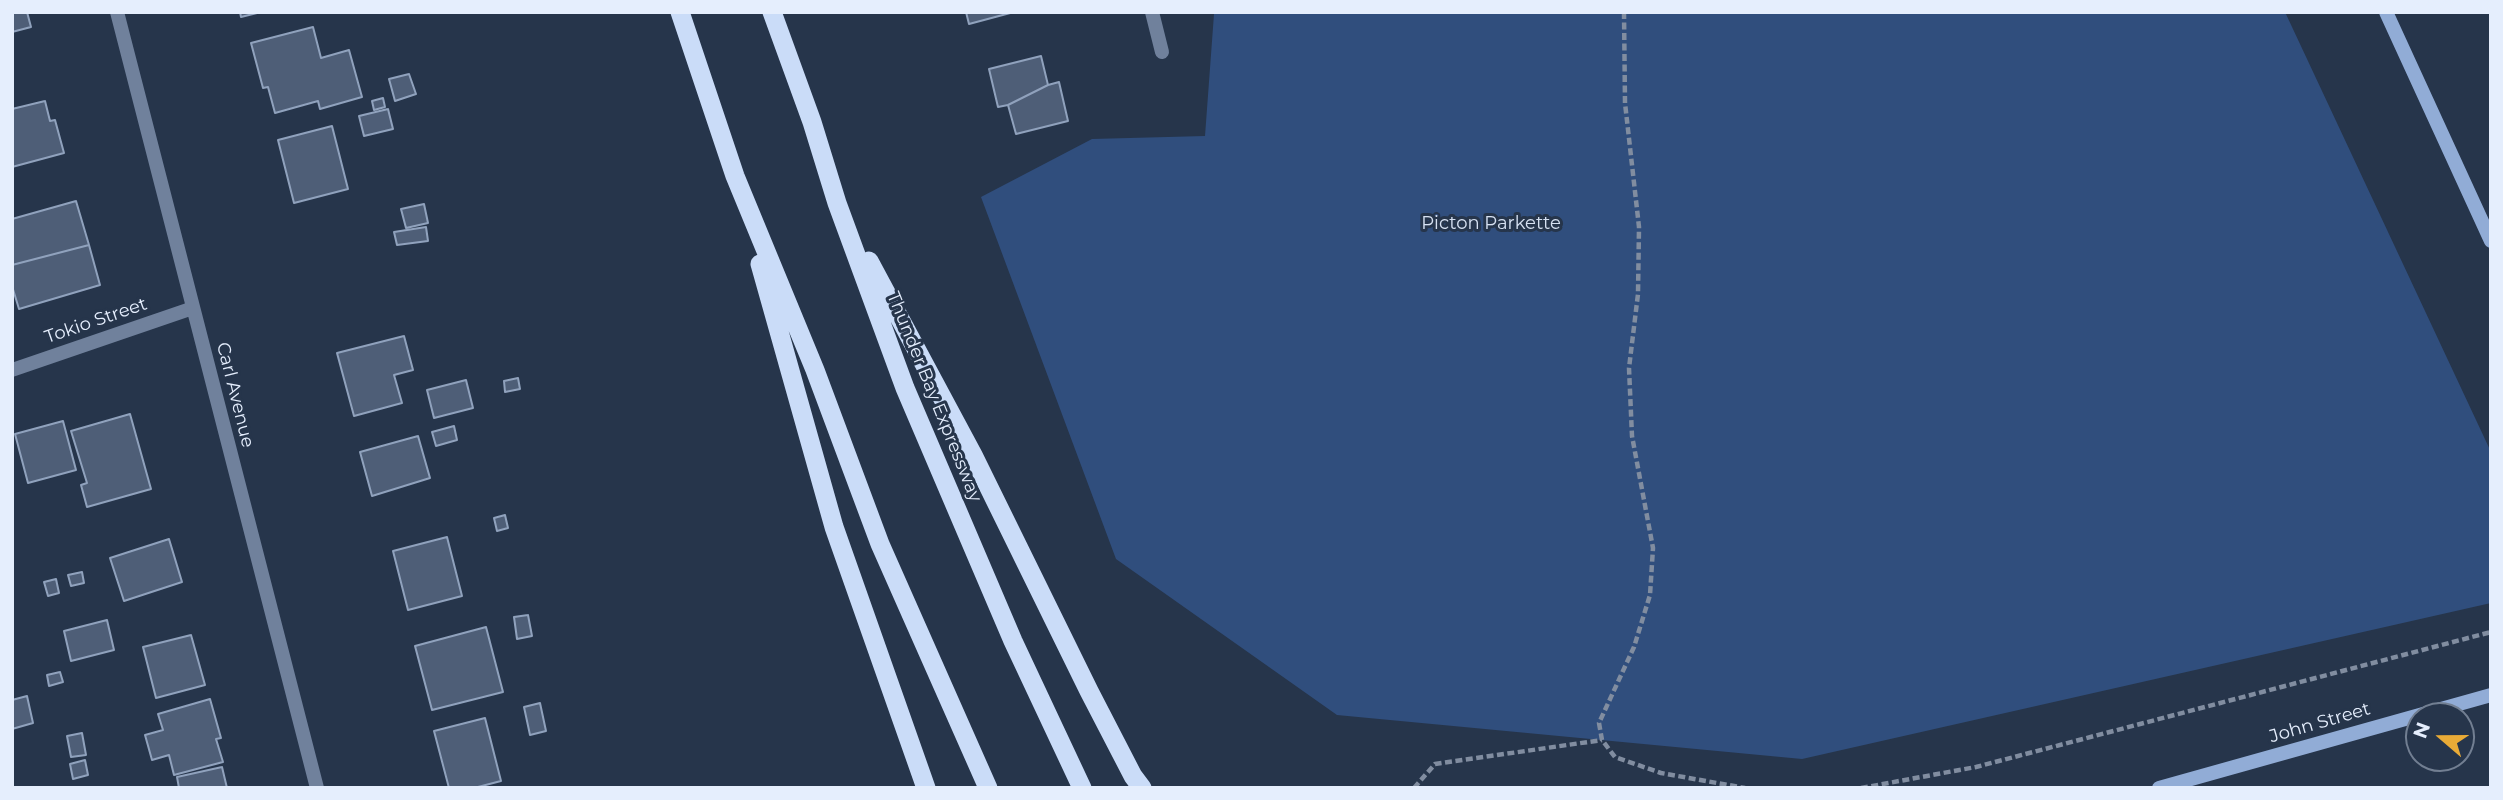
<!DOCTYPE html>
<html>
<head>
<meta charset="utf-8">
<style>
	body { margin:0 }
	#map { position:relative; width:2503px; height:800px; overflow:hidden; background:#26354b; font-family:Montserrat,sans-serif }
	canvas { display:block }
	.frame { position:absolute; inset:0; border:14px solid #e5eefd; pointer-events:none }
	.north { position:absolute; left:2405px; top:702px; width:70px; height:70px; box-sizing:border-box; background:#26354b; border:2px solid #727f92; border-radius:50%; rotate:290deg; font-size:19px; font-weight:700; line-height:28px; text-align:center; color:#e5eefd }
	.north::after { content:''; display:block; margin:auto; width:24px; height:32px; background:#e9ab37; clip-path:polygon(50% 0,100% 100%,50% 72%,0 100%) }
</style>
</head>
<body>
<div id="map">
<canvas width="2503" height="800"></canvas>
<div class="frame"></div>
<div class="north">N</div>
</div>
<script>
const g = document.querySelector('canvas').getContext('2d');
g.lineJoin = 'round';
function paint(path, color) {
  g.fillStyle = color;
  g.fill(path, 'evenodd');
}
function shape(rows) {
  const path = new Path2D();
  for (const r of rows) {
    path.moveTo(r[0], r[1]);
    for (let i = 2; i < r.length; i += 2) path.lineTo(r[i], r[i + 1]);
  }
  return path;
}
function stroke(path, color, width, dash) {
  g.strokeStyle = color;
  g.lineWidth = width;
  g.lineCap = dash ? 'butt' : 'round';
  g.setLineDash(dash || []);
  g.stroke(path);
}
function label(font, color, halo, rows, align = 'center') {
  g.font = font + ' Montserrat,sans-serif';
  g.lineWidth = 6;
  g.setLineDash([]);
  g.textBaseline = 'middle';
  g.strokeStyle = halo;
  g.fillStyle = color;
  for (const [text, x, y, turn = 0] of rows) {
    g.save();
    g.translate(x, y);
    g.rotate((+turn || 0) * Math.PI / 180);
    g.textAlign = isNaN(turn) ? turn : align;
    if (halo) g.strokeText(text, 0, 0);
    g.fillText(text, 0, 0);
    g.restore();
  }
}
paint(shape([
	[1219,12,2285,12,2491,452,2491,603,1802,759,1337,715,1116,559,981,197,1092,139,1205,136,1214,14]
]), '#304e7d');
const building = shape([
	[12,12,27,12,31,27,12,32,12,12],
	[240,12,261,12,241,17,240,12],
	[966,12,1014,12,969,24,966,12],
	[313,27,321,58,349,50,362,97,320,109,318,101,275,113,268,87,263,88,251,43,313,27],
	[1041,56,1048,85,1008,105,998,107,989,69,1041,56],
	[409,74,416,94,395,101,389,79,409,74],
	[1059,82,1068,121,1016,134,1008,105,1048,85,1059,82],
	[383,98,385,107,374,110,372,101,383,98],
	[45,101,50,121,55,120,64,153,12,167,12,109,45,101],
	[388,109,393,129,364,136,359,116,388,109],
	[332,126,348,189,294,203,278,140,332,126],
	[76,201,89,245,12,265,12,219,76,201],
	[424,204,428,223,406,228,401,209,424,204],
	[426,227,428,241,397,245,394,232,426,227],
	[89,245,100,285,19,309,12,286,12,265,89,245],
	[404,336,413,370,394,375,402,403,354,416,337,353,404,336],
	[518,378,520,389,505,392,504,381,518,378],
	[466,380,473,408,434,418,427,390,466,380],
	[130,414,151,489,87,507,81,485,87,483,71,431,130,414],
	[63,421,76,470,28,483,15,434,63,421],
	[454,426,457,440,436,446,432,432,454,426],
	[418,436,430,478,372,496,360,452,418,436],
	[505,515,508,528,497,531,494,518,505,515],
	[447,537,462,596,408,610,393,551,447,537],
	[169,539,182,582,124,601,110,558,169,539],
	[82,572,84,583,71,586,68,575,82,572],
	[56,579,59,593,48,596,44,582,56,579],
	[528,615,532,636,517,639,514,617,528,615],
	[107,620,114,650,71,661,64,631,107,620],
	[486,627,503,692,432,710,415,646,486,627],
	[191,635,205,685,156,698,143,647,191,635],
	[60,672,63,682,49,686,47,675,60,672],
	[27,696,33,723,12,729,12,700,27,696],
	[210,699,221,738,216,739,223,762,174,775,169,755,152,760,145,735,163,730,158,714,210,699],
	[540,703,546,731,530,735,524,707,540,703],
	[485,718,501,781,474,788,449,788,434,731,485,718],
	[82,733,86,755,71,757,67,736,82,733],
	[85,760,88,775,73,779,70,764,85,760],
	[222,767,227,788,179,788,177,777,222,767]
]);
paint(building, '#4e5e77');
stroke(building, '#90a2bd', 2);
stroke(shape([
	[1624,12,1625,103,1639,227,1638,294,1629,368,1632,436,1653,548,1650,595,1634,647,1599,723,1602,740,1615,757,1661,773,1745,788],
	[1414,788,1435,764,1602,740],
	[1861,788,1976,767,2491,632]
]), '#818da0', 4.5, [7, 3.5]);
stroke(shape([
	[117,12,317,788],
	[1152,12,1162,52],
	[12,370,193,308]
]), '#70819c', 14);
stroke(shape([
	[2386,12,2491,241],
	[2159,788,2491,695]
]), '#91acd6', 14);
stroke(shape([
	[680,12,735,176,815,370,880,544,988,788],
	[772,12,812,122,837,203,905,388,1013,641,1082,788],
	[869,261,973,455,1089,691,1133,776,1142,788],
	[760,264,834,527,926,788]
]), '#cadcf8', 19);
label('18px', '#d6e1f2', '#26354b', [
	["Picton Parkette",1491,224]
]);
label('18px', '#e5eefd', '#26354b', [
	["Tokio Street",96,321,-19],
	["Carl Avenue",235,395,76],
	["Thunder Bay Expressway",934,397,68],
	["John Street",2320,723,-16]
]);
</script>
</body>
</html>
